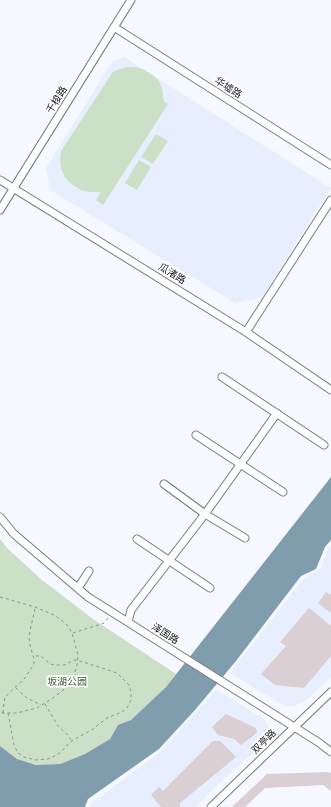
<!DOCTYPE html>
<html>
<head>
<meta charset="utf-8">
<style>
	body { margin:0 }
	canvas { display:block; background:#f5f8fe }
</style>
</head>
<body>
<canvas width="331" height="807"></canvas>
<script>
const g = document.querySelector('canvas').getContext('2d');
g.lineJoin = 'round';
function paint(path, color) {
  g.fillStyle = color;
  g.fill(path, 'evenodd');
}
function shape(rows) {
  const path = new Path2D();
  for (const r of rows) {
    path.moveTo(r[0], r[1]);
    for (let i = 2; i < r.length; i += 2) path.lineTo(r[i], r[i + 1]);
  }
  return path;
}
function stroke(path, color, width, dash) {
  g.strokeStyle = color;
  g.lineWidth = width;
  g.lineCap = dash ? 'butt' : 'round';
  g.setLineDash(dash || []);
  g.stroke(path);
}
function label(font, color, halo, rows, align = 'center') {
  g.font = font + ' "Noto Sans","Noto Sans SC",sans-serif';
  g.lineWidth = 3.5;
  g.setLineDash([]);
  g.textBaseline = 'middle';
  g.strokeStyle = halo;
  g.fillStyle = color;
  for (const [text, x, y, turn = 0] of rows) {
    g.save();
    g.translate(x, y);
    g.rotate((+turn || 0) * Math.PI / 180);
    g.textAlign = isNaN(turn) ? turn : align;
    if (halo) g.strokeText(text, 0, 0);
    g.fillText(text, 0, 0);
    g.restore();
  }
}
paint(shape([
	[124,57,331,188,262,297,235,303,50,190,46,168,112,62],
	[331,545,331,677,308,699,295,706,284,706,230,673,304,578,320,569,324,560,328,548],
	[216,690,263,718,268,725,270,731,268,739,214,788,196,807,89,807,93,802,161,751]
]), '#e7eefe');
paint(shape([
	[127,67,135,67,143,69,154,76,159,81,162,89,164,102,168,104,103,205,96,200,101,192,88,192,81,190,70,183,65,177,61,168,60,160,61,151,113,72,120,69],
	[156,134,168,141,153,164,141,157],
	[139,160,151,167,137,190,125,183],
	[0,539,8,549,42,580,93,619,176,674,166,687,131,720,118,725,110,739,85,754,60,764,36,765,17,759,0,746]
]), '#cce0c7');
paint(shape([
	[331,477,331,540,325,547,316,569,301,576,236,661,195,710,159,749,88,799,85,807,0,807,0,746,17,759,36,765,60,764,85,754,110,739,118,725,131,720,166,687]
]), '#809dae');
paint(shape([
	[326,592,331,595,331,613,318,603],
	[309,608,331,626,331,656,304,688,275,685,261,674,286,646,280,642],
	[226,714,256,728,257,732,253,736,241,745,234,739,218,735,212,727],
	[213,741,220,741,236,757,180,803,180,807,161,807,151,795,159,787,163,791],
	[328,772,331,773,331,791,323,785,265,788,245,807,232,807,267,774]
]), '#dacfd2');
const minor = shape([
	[114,27,331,165],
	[0,180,246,332,331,390],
	[0,210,131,0],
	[246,332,331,200],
	[222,377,324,445],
	[196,435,283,492],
	[164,484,205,514,245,538],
	[0,517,14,534,88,597,318,742,331,752],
	[137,539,210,588],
	[78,588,89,571],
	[128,622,131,610,205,514,277,413],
	[211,807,331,692]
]);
stroke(minor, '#757981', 9);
stroke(shape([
	[0,597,35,607,54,615,61,620,68,626,72,633,78,655,77,665,74,676,67,687,53,698,37,708,17,713,0,713],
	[73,633,104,623,108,618],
	[16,688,27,698,41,705],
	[45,704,58,726,68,735,71,740],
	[3,713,4,702,5,697,25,678,34,664,34,659,30,645,29,637,30,631,35,609],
	[8,713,14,745,18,753,24,757,36,760,48,759,57,755,62,751,70,742,93,729,107,718,122,712,127,708,131,700,131,692,129,685,117,673,77,660,74,660,64,665,55,665,50,664,41,656,33,656]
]), '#8f9296', 1, [3, 3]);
stroke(minor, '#fff', 7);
label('10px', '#1a1b1e', '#fff', [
	["华墟路",228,88,33],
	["千梭路",57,100,-58],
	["瓜渚路",172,274,32],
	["泽国路",165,634,32],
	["双亭路",264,742,-44]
]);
label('10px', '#42613a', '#fff', [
	["坂湖公园",67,682]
]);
</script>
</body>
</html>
